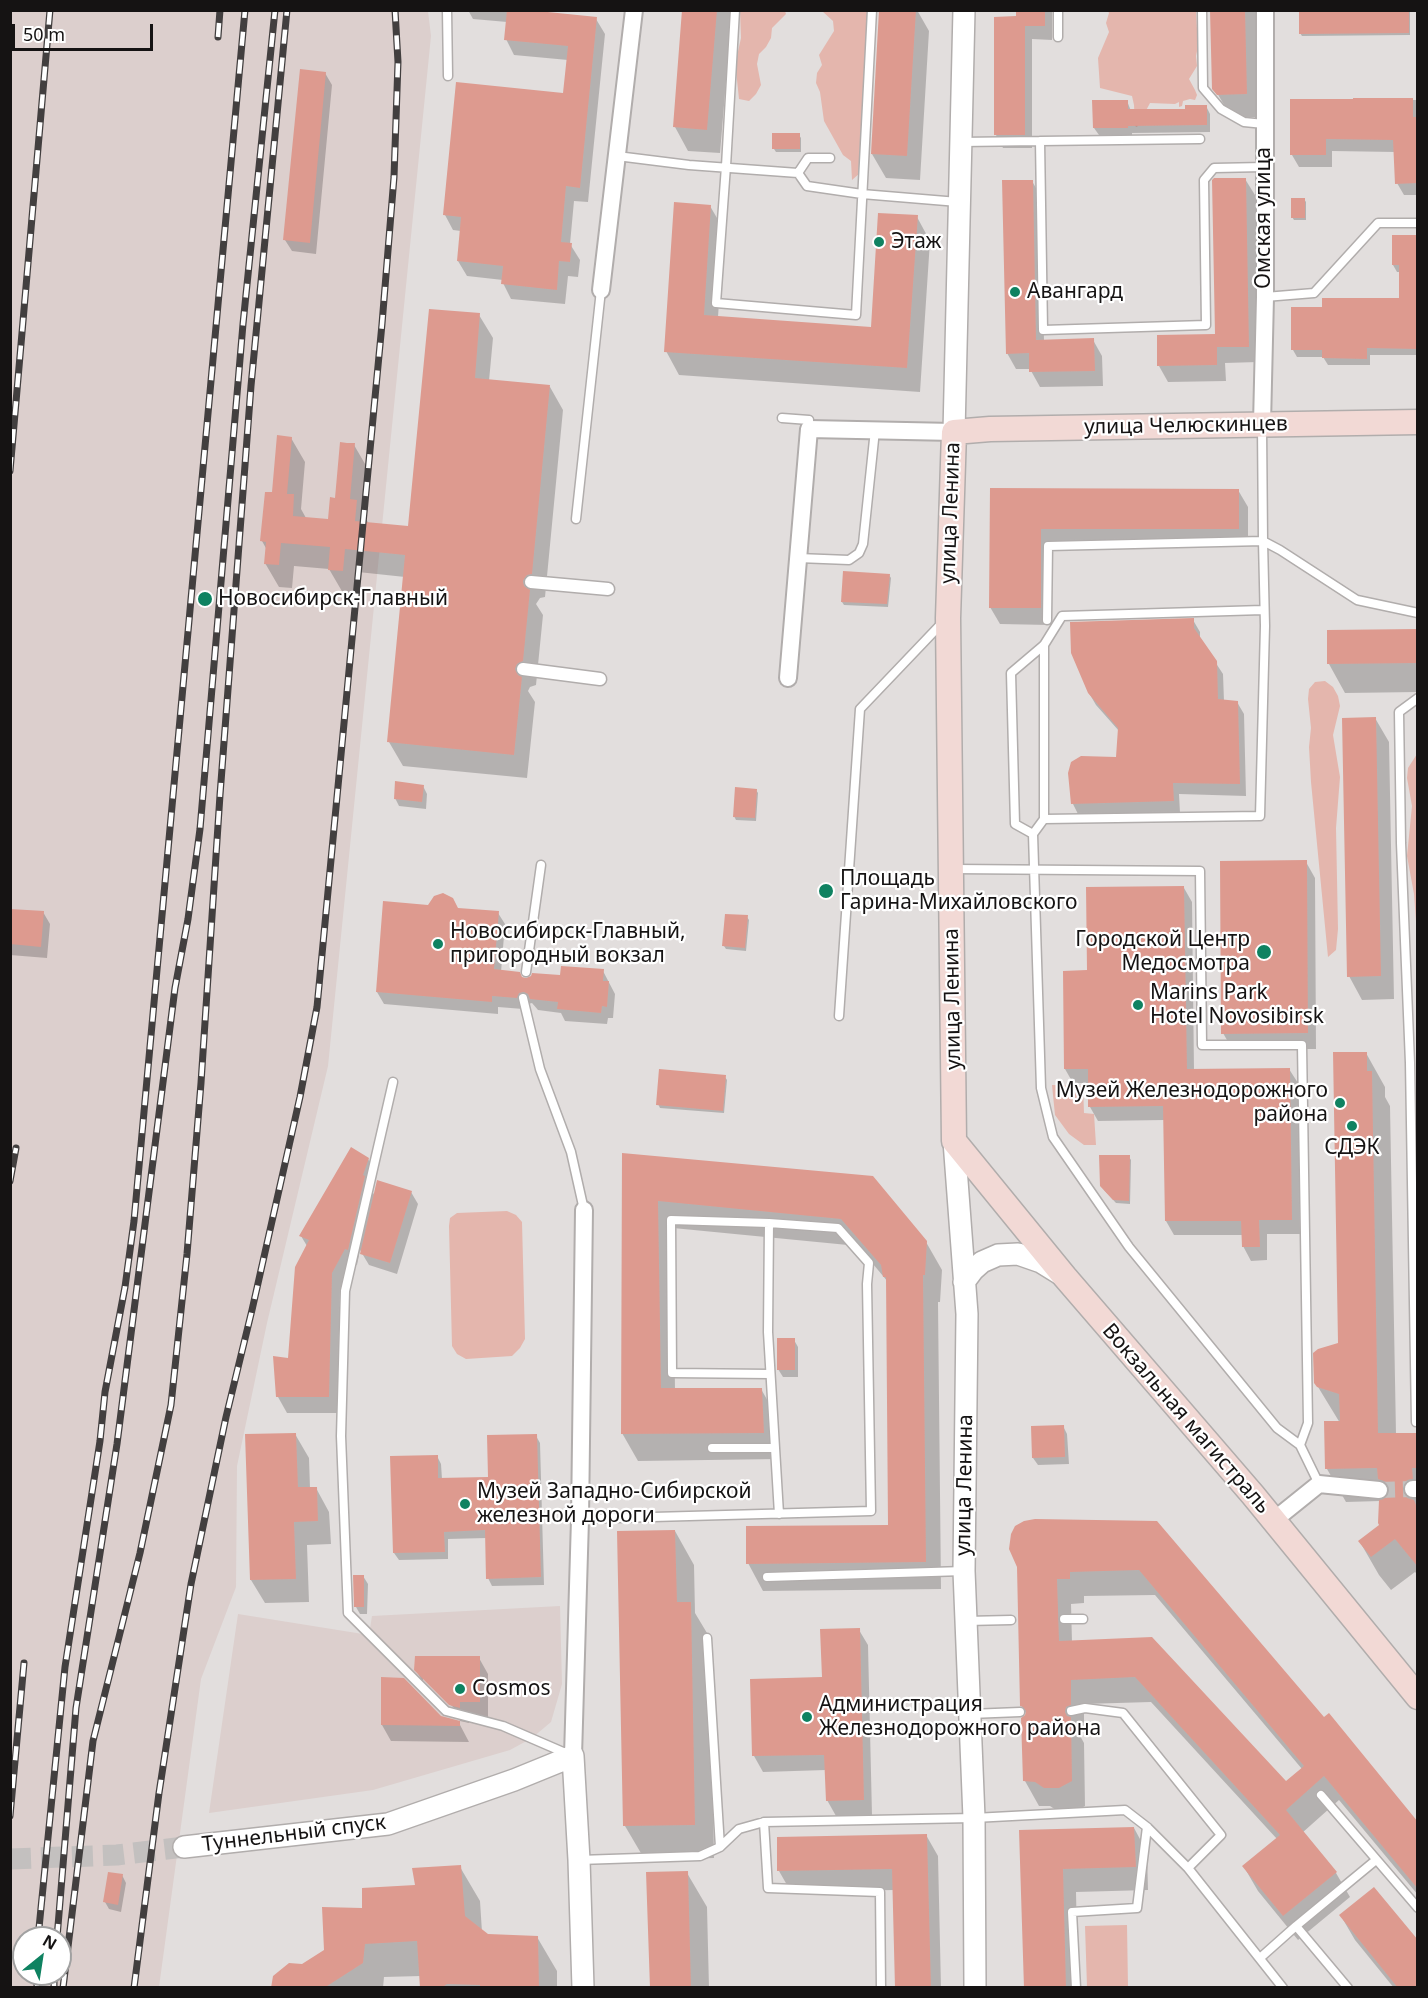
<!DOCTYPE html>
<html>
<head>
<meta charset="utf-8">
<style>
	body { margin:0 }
	#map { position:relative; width:1428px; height:1998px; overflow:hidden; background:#e2dedd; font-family:"Noto Sans",sans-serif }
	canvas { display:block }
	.frame { position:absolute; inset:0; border:12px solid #151313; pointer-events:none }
	.north { position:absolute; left:12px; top:1926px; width:60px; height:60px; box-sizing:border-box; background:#fff; border:2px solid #a1a1a1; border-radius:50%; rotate:30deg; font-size:16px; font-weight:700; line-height:24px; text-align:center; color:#151313 }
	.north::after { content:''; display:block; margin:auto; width:21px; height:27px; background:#0f8261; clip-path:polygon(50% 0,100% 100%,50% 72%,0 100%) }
	.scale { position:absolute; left:12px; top:24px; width:141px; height:27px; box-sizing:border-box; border:3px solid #151313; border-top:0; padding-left:8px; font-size:18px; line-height:21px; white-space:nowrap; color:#151313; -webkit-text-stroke:4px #fff; paint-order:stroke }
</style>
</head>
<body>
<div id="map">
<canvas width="1428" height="1998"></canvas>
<div class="frame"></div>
<div class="north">N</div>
<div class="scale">50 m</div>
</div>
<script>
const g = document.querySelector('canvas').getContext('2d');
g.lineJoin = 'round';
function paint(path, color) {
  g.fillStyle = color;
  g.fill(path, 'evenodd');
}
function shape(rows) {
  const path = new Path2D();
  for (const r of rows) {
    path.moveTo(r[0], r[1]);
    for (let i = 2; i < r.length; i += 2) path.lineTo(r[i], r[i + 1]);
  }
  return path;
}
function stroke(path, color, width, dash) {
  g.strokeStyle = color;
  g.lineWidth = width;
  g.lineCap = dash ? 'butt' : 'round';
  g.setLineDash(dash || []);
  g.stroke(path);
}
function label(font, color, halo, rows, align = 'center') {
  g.font = font + ' "Noto Sans",sans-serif';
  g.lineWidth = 4.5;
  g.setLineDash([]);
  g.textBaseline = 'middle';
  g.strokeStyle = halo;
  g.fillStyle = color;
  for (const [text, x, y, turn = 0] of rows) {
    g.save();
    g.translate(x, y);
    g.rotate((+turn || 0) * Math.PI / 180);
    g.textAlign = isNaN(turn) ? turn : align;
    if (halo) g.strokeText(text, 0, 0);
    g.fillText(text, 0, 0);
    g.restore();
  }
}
paint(shape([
	[11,11,428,11,431,36,328,1066,267,1323,237,1466,236,1587,201,1679,159,1987,11,1988],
	[24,1938,60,1938,60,1974,24,1974],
	[560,1606,562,1684,551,1722,532,1738,510,1750,373,1790,209,1813,238,1614,369,1635,372,1616]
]), '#dccfcd');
paint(shape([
	[740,11,785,11,786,14,772,28,771,38,766,47,759,54,757,64,761,85,756,94,749,101,739,99,737,80,735,65,741,38],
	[822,11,875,11,860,173,852,180,851,161,843,155,824,121,820,92,816,83,817,73,822,65,819,55,834,31,833,21],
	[1108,11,1196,11,1198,46,1196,56,1197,66,1189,79,1195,90,1197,95,1195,100,1190,99,1183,101,1182,106,1179,107,1179,102,1175,104,1150,103,1140,122,1137,127,1135,126,1134,105,1132,96,1100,88,1098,58,1109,32,1106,23,1109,13],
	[1325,681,1333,687,1338,696,1340,706,1333,735,1340,777,1336,828,1338,929,1336,950,1328,957,1311,782,1309,747,1311,728,1308,699,1309,689,1315,682],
	[1417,754,1417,935,1414,894,1407,856,1412,806,1407,778,1408,768],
	[1052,1085,1083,1086,1084,1113,1094,1114,1096,1145,1084,1145,1069,1134,1055,1115],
	[507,1211,516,1215,522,1222,525,1339,520,1348,512,1356,466,1359,457,1354,452,1346,449,1226,450,1218,457,1213],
	[1127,1925,1128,1987,1087,1987,1085,1926]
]), '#e4b6ad');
paint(shape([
	[468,10,544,10,543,14,596,19,605,34,588,202,574,201,570,244,580,260,578,277,568,276,565,304,511,299,503,283,503,280,467,276,458,261,461,231,453,230,445,215,565,95,568,60,514,55,506,39,507,22,473,19],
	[684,10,732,10,720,153,688,151,675,127],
	[881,10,917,10,929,31,920,180,886,178,872,154],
	[1018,10,1052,10,1052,40,1032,39,1032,148,1003,148,996,135],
	[1212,10,1257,10,1260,117,1232,118,1214,88],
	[1300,10,1410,10,1410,35,1302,36,1300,33],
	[325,73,332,85,316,254,292,251,285,240],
	[1292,100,1418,100,1418,195,1404,195,1397,183,1395,152,1332,151,1332,167,1299,167,1292,155],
	[1127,101,1131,111,1186,110,1206,106,1210,114,1210,132,1132,133,1132,135,1099,135,1094,128],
	[799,135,801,138,801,152,776,152,774,149],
	[1245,179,1255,195,1258,362,1225,363,1226,381,1168,382,1159,366,1216,336],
	[1032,181,1041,197,1044,341,1093,340,1102,356,1103,386,1040,387,1030,369,1016,369,1007,353],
	[1304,199,1306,202,1306,220,1294,220,1292,217],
	[710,206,724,230,718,317,872,328,917,217,930,241,920,392,679,375,666,351],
	[1418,237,1418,355,1370,355,1370,365,1328,365,1323,357,1297,357,1293,350,1324,309,1400,300,1400,272,1397,272,1393,265],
	[479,315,493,338,489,381,550,387,563,410,545,597,540,598,536,604,543,615,536,685,530,687,528,691,535,702,527,778,403,766,389,742,405,577,358,572,356,594,343,593,329,569,294,566,292,588,279,587,265,563,267,550,262,541,273,494,291,438,305,462,301,509,306,518,330,521,354,445,368,469,363,514,369,524,410,528],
	[991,490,1238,490,1248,507,1248,545,1050,545,1049,625,1000,624,990,607],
	[889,575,891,578,888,607,844,605,842,602],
	[1193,620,1200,632,1200,639,1223,674,1224,701,1237,702,1244,714,1246,796,1179,794,1180,813,1079,816,1073,804,1070,773,1118,759,1119,731,1096,705,1089,693],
	[1418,630,1418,692,1345,693,1329,664],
	[1375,718,1389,742,1394,999,1362,1000,1349,976],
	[423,786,427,794,426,809,399,806,395,798],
	[756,790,758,793,756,821,736,820,734,816],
	[1306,862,1315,878,1316,1049,1232,1049,1223,1033],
	[1184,888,1192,902,1194,1070,1289,1069,1298,1083,1300,1234,1267,1234,1267,1260,1251,1261,1243,1246,1243,1235,1174,1235,1166,1221,1165,1120,1098,1121,1090,1107,1090,1083,1073,1083,1065,1069,1088,972],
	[458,909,498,913,505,924,501,972,522,978,561,977,603,971,615,994,613,1018,608,1018,607,1024,565,1021,561,1013,538,1010,532,1003,525,1005,523,1009,498,1007,498,1014,384,1004,377,992],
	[10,910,43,912,50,924,47,958,10,955],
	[747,917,749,920,746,951,726,949,724,946],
	[1366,1053,1385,1087,1385,1097,1390,1106,1396,1434,1418,1434,1418,1575,1415,1572,1391,1590,1379,1575,1360,1542,1381,1525,1380,1501,1346,1502,1327,1469,1340,1423,1315,1382,1340,1344],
	[725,1077,727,1080,724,1113,660,1108,658,1104],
	[624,1155,926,1242,942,1270,940,1302,938,1302,941,1589,763,1591,748,1563,890,1526,888,1282,858,1246,673,1228,675,1390,761,1389,777,1417,779,1459,638,1461,622,1433],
	[1129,1157,1131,1160,1130,1204,1116,1203,1104,1190],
	[368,1159,377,1175,372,1191,375,1196,411,1192,418,1204,397,1274,369,1265,360,1250,357,1265,354,1264,340,1289,337,1413,287,1413,278,1397,290,1360,307,1246,301,1236],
	[794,1340,798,1347,798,1377,783,1377,778,1369],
	[1063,1426,1067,1434,1069,1464,1038,1465,1033,1458],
	[295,1434,309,1458,310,1488,316,1488,329,1512,331,1544,307,1545,309,1602,265,1603,251,1580],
	[536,1436,540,1443,544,1585,492,1586,488,1578,487,1538,448,1539,448,1559,399,1560,394,1553,437,1456,441,1464,442,1479,490,1478],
	[1156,1522,1323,1719,1418,1823,1418,1895,1339,1800,1302,1833,1336,1873,1350,1897,1298,1940,1258,1891,1244,1867,1277,1839,1151,1702,1084,1704,1084,1729,1080,1731,1079,1734,1084,1743,1085,1806,1074,1812,1059,1812,1050,1806,1039,1806,1025,1781,1027,1715,1021,1705,1019,1567],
	[1155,1595,1302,1769,1286,1784,1152,1638,1072,1642,1071,1604,1084,1603,1084,1596],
	[675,1531,694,1565,695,1613,710,1638,714,1858,645,1860,625,1826],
	[363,1576,368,1584,367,1614,360,1614,356,1607],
	[859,1630,868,1645,872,1815,836,1816,827,1800,826,1770,763,1772,754,1756,752,1680,823,1678],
	[479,1658,488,1674,488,1717,469,1717,469,1723,460,1721,454,1711,456,1710,423,1677,423,1681,448,1706,452,1713,425,1686,416,1670],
	[383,1679,441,1717,459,1723,469,1742,391,1741,382,1725],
	[1134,1828,1147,1852,1148,1890,1076,1892,1078,1988,1025,1988,1021,1832],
	[926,1835,938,1856,941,1988,896,1988,894,1890,791,1892,779,1871],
	[460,1867,480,1901,482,1932,487,1936,537,1937,557,1971,557,1988,422,1988,421,1976,384,1977,383,1988,273,1988,326,1951,364,1910],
	[687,1873,707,1907,709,1988,651,1988],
	[122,1875,126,1883,121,1912,109,1909,105,1902],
	[1341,1916,1418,1988,1394,1988,1355,1940]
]), '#0003');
paint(shape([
	[507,10,528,10,597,17,580,188,566,186,561,242,572,243,570,262,559,261,557,290,501,284,503,266,457,261,461,217,443,215,456,82,563,93,568,46,504,40],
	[682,10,717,10,707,130,673,127],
	[879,10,916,10,907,156,871,154],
	[1016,10,1045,10,1045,26,1025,26,1025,135,994,135,994,17,1016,16],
	[1210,10,1245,10,1247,94,1217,95,1212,89],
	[1299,10,1409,10,1409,33,1299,34],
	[300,69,326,72,310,243,283,240],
	[1353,98,1413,98,1413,117,1418,117,1418,183,1395,184,1393,140,1326,139,1326,155,1290,155,1290,99,1353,99],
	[1092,100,1128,100,1128,109,1185,109,1185,105,1207,105,1207,125,1128,126,1128,128,1093,128],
	[772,133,800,133,800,149,772,149],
	[1214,178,1246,178,1249,347,1217,347,1217,365,1157,366,1157,335,1215,334,1212,180],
	[1002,180,1033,180,1036,340,1094,338,1095,371,1029,372,1029,353,1006,354],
	[1291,198,1305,198,1305,218,1291,218],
	[674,202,711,205,704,315,871,327,878,213,918,215,907,368,664,352],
	[1392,235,1418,235,1418,349,1367,348,1367,359,1322,358,1322,350,1291,350,1291,307,1322,307,1322,298,1399,298,1399,265,1392,265],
	[429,309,480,313,475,378,550,385,532,574,527,575,523,581,524,586,530,590,523,661,517,664,515,669,518,675,522,677,514,755,387,742,405,555,345,549,343,571,328,570,330,547,281,543,279,565,264,564,266,542,260,541,265,492,272,492,277,435,292,437,287,494,294,494,293,516,328,519,330,497,335,498,340,442,347,443,355,443,350,499,357,500,355,521,408,526],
	[990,488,1239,489,1239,529,1041,529,1041,608,989,608],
	[843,571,890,574,887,604,841,602],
	[1194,618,1194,628,1217,661,1218,699,1238,701,1240,784,1173,783,1174,801,1071,804,1068,773,1071,762,1081,756,1116,757,1118,728,1088,693,1071,653,1070,622],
	[1418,629,1418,663,1327,664,1327,630],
	[1376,717,1381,976,1347,977,1342,718],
	[395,781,424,785,422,802,394,799],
	[735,787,757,789,755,818,733,817],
	[1307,860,1308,1033,1221,1034,1220,861],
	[1184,886,1187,1069,1290,1068,1292,1220,1259,1220,1260,1247,1242,1247,1241,1221,1165,1221,1163,1106,1088,1107,1088,1069,1064,1069,1063,971,1087,970,1086,887],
	[443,893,453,898,458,908,499,911,494,969,520,972,522,977,526,978,531,976,532,973,560,975,561,966,604,969,603,981,609,981,607,1007,602,1006,601,1013,557,1009,558,1002,530,999,528,994,524,992,519,993,517,998,492,996,492,1002,376,992,383,901,428,905,434,896],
	[10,909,44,911,41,947,10,944],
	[725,914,748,915,745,948,722,946],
	[1333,1052,1367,1052,1367,1071,1372,1071,1378,1433,1418,1433,1416,1468,1412,1468,1413,1479,1407,1480,1403,1488,1407,1498,1414,1500,1418,1510,1418,1567,1395,1539,1371,1557,1358,1541,1379,1525,1378,1523,1379,1500,1387,1497,1389,1492,1389,1486,1386,1482,1378,1479,1377,1468,1325,1469,1324,1421,1340,1421,1339,1394,1317,1387,1314,1383,1313,1353,1318,1349,1338,1343],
	[659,1069,726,1075,723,1111,656,1105],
	[351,1147,369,1158,363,1175,365,1176,348,1250,345,1249,332,1273,329,1397,276,1397,273,1356,288,1358,295,1267,309,1240,299,1236],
	[622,1153,873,1176,927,1241,925,1275,923,1275,926,1562,746,1564,746,1526,888,1525,886,1277,883,1277,881,1265,841,1219,658,1201,661,1388,762,1388,764,1433,621,1434],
	[1099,1155,1130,1155,1129,1201,1113,1200,1100,1186],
	[377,1180,412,1191,390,1263,360,1254],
	[777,1338,795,1338,795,1370,777,1370],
	[1064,1425,1065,1457,1032,1458,1031,1426],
	[296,1433,298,1487,317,1487,318,1521,294,1522,296,1579,250,1580,245,1434],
	[537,1434,541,1577,486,1579,485,1530,444,1532,445,1552,393,1553,390,1456,438,1455,438,1478,488,1477,487,1435],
	[1035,1519,1157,1521,1324,1717,1329,1713,1418,1822,1418,1889,1324,1776,1286,1810,1337,1872,1283,1916,1242,1866,1280,1835,1135,1677,1071,1680,1071,1705,1066,1707,1065,1712,1067,1716,1071,1717,1072,1781,1059,1788,1044,1788,1035,1782,1023,1781,1021,1718,1025,1715,1026,1711,1023,1707,1020,1706,1017,1567,1009,1549,1011,1534,1015,1526,1024,1521],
	[1139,1570,1304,1766,1286,1781,1152,1637,1059,1641,1057,1579,1070,1579,1070,1572],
	[675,1530,677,1602,691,1602,695,1825,623,1826,617,1531],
	[353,1575,364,1575,364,1607,354,1607],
	[860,1628,864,1800,826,1801,824,1755,752,1756,750,1679,822,1677,820,1629],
	[415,1656,480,1656,480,1702,460,1702,460,1708,449,1705,414,1670],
	[381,1677,404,1678,441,1716,460,1721,460,1726,381,1725],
	[1134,1827,1136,1867,1063,1869,1066,1988,1024,1988,1019,1830],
	[927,1834,931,1988,895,1988,892,1869,777,1871,777,1837],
	[461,1865,465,1916,488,1934,538,1936,539,1988,480,1988,480,1985,447,1984,441,1988,420,1988,417,1941,365,1944,363,1963,324,1988,271,1988,273,1976,289,1963,302,1964,324,1950,322,1907,362,1908,362,1888,415,1885,412,1868],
	[688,1871,691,1988,650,1988,646,1872],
	[108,1872,123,1874,118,1905,103,1902],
	[1374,1887,1418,1940,1418,1988,1398,1988,1339,1915]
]), '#dd9a8f');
stroke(shape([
	[1379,1490,1413,1489]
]), '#c3c0bf', 16, [16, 8]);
stroke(shape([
	[10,1859,117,1855,184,1847]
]), '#c3c0bf', 21, [21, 10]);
const service = shape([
	[447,10,448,76],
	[735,10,726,166,716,303,856,315,872,10],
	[1058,10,1058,37],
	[1202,10,1203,88,1221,109,1244,122,1264,124],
	[1040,141,1043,330,1206,325,1204,180,1214,168,1264,167],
	[960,142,1200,139],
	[617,156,689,165,798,173,808,158,830,158],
	[798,173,807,186,862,194,958,202],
	[1265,297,1314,293,1378,223,1418,223],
	[782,418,809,420,809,429],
	[1262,427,1263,541,1280,550,1357,600,1418,613],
	[576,519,601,290],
	[798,558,849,560,859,553,863,544,875,430],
	[1263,610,1062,616,1044,645,1011,673,1015,824,1033,834,1041,1088,1053,1137,1129,1247,1277,1428,1300,1445],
	[1418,698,1399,712,1401,843,1410,1063,1416,1422,1418,1422],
	[1044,819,1260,816,1265,626,1263,541,1048,546,1047,620],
	[1033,834,1044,819,1044,645],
	[954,869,1200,871,1202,1045,1302,1045,1308,1423,1300,1445,1319,1484],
	[526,972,541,865],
	[523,998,540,1069,571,1152,584,1210],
	[839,1016,860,709,943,622],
	[393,1082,345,1291,341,1436,348,1613,446,1711,503,1726,570,1755],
	[770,1374,672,1373,671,1220,769,1223,768,1332,775,1448,779,1514],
	[712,1448,775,1448],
	[580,1519,871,1511,867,1284,869,1263,838,1228,769,1223],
	[767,1577,964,1571],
	[1064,1619,1083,1619],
	[966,1621,1011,1620],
	[707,1638,720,1847],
	[1071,1711,1085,1708,1123,1713,1221,1835,1188,1868],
	[970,1714,1020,1712],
	[1321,1795,1418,1908],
	[764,1822,768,1888,880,1892,881,1988],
	[579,1860,700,1856,720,1847,739,1829,764,1822,974,1818,1125,1810,1147,1827,1188,1868,1283,1988],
	[1296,1926,1376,1860],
	[1260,1958,1296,1926,1348,1988],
	[1076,1988,1072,1912,1137,1908,1147,1827]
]);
const pedestrian = shape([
	[531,582,608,589],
	[523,669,600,679]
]);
const minor = shape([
	[601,290,634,10],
	[1262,424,1265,297,1265,10],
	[788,678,809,429,954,432],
	[1413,1489,1418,1489],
	[1273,1521,1319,1484,1379,1490],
	[573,1756,580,1519,584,1210]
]);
const tertiary = shape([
	[954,432,964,10],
	[954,1141,967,1314,964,1571,974,1818,975,1988],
	[964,1282,973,1270,982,1262,998,1255,1018,1254,1041,1262,1062,1275],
	[184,1847,388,1824,514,1780,573,1756,579,1860,583,1988]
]);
const secondary = shape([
	[1418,422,990,429,954,432,948,618,954,1141,1065,1277,1253,1495,1418,1697]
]);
stroke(service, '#b1adac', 11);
stroke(pedestrian, '#b1adac', 15);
stroke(minor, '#b1adac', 20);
stroke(tertiary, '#b1adac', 24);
stroke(secondary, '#b1adac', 27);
stroke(service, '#fff', 8);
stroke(pedestrian, '#fff', 12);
stroke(minor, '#fff', 16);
stroke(tertiary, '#fff', 21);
stroke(secondary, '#f2d9d5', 24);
const rail = shape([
	[218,37,220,10],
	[10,471,50,10],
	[10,1181,16,1148],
	[10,1816,24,1663],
	[38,1938,65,1667,100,1441,105,1392,125,1287,134,1221,245,10],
	[57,1938,76,1708,117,1444,175,988,188,919,200,829,243,324,275,10],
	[37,1988,37,1974],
	[54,1988,54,1974],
	[63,1988,93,1741,140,1553,171,1405,187,1254,201,1083,220,795,251,386,287,10],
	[134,1988,159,1793,191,1584,226,1417,252,1310,300,1097,317,1007,382,324,394,177,398,62,395,10]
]);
stroke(rail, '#423f3f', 7);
stroke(rail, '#fff', 4.5, [14]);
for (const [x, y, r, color] of [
	[879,242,6,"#0f8261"],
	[1015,292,6,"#0f8261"],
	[205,599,8,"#0f8261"],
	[826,891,8,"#0f8261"],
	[438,944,6,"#0f8261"],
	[1264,952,8,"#0f8261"],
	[1138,1005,6,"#0f8261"],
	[1340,1103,6,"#0f8261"],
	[1352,1126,6,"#0f8261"],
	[465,1504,6,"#0f8261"],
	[460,1689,6,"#0f8261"],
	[807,1717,6,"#0f8261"]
]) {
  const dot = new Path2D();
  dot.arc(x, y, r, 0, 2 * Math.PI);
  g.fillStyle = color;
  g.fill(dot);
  stroke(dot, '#fff', 2);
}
label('21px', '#151313', '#fff', [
	["Омская улица",1264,218,-90],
	["улица Челюскинцев",1186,426,-1],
	["улица Ленина",951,513,-88],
	["улица Ленина",953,999,-91],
	["Вокзальная магистраль",1186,1419,49],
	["улица Ленина",965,1485,-89],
	["Туннельный спуск",294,1834,-7]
]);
label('21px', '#151313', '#fff', [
	["Этаж",891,242],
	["Авангард",1027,292],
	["Новосибирск-Главный",218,599],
	["Площадь",840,879],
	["Гарина-Михайловского",840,903],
	["Новосибирск-Главный,",450,932],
	["пригородный вокзал",450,956],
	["Городской Центр",1250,940,"right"],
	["Медосмотра",1250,964,"right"],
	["Marins Park",1150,993],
	["Hotel Novosibirsk",1150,1017],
	["Музей Железнодорожного",1328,1091,"right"],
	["района",1328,1115,"right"],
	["СДЭК",1352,1148,"center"],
	["Музей Западно-Сибирской",477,1492],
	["железной дороги",477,1516],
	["Cosmos",472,1689],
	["Администрация",819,1705],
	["Железнодорожного района",819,1729]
], 'left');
</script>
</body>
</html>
